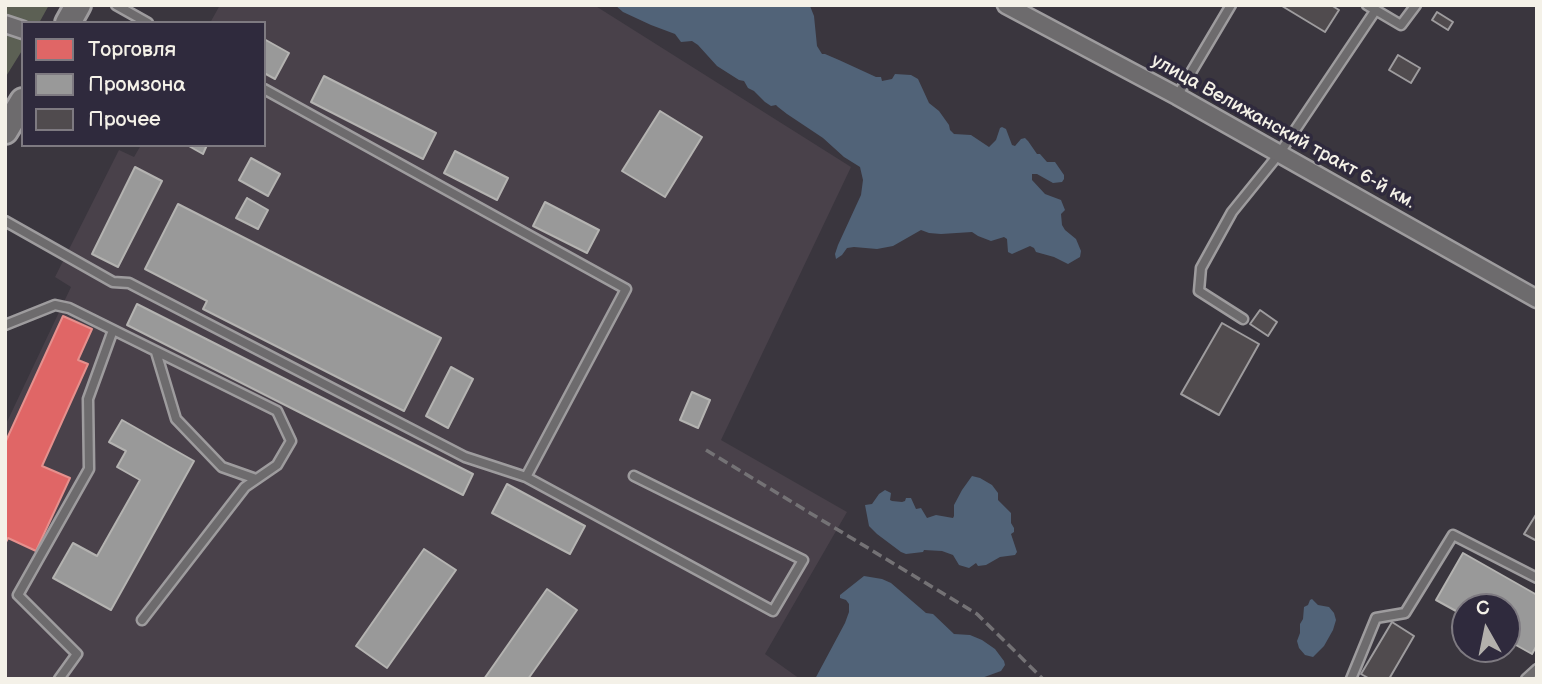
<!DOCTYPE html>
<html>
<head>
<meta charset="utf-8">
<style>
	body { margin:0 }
	#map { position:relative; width:1542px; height:684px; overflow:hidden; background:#3a363e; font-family:"Balsamiq Sans",sans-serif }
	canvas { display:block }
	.frame { position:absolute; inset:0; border:7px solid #f4f1e8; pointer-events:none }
	.legend { position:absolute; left:21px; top:21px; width:245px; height:126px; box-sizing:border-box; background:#2f2a3d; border:2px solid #7e7a81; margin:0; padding:9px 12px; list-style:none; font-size:21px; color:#f4f1e8 }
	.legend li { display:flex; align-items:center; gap:14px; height:35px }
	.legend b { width:35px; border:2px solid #7e7a81 }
	.north { position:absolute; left:1451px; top:593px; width:70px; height:70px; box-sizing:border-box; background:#2f2a3d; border:2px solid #7e7a81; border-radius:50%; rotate:351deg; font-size:19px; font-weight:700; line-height:28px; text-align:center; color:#f4f1e8 }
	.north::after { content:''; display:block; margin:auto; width:24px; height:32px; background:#b3b0ac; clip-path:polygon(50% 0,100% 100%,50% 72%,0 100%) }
</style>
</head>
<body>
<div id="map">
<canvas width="1542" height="684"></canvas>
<div class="frame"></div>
<ul class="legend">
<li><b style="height:19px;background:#e06666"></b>Торговля</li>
<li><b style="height:19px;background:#999"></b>Промзона</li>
<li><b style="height:19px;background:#504b4e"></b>Прочее</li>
</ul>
<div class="north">С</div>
</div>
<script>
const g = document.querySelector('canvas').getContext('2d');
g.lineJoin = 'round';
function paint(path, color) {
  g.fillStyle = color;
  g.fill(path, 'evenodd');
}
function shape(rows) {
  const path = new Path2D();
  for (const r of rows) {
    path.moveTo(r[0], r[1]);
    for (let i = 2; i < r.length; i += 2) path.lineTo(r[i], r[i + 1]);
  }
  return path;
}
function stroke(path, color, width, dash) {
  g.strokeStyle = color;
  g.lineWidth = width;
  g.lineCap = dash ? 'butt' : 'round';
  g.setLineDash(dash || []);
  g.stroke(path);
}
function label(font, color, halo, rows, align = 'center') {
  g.font = font + ' "Balsamiq Sans",sans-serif';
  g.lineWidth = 7;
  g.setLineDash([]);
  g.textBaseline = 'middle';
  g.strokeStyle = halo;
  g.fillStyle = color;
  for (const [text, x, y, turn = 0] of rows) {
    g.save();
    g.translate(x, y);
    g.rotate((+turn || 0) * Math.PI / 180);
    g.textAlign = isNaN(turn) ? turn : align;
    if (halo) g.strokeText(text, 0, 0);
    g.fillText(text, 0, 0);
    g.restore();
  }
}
paint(shape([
	[220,5,594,5,851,167,721,440,847,512,765,654,800,679,5,679,5,426,71,287,55,277,119,150,134,157,141,145,264,145,264,23,210,23]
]), '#49414a');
paint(shape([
	[5,5,49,5,39,23,23,23,23,49,5,78]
]), '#5c6054');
paint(shape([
	[615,5,810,6,814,16,817,46,822,54,825,54,839,60,876,77,881,77,882,81,892,79,895,74,911,75,918,79,929,103,939,111,949,125,950,130,954,134,971,135,989,147,996,140,1000,128,1002,127,1006,129,1012,145,1015,146,1021,139,1025,138,1028,141,1037,154,1040,154,1047,162,1055,162,1064,175,1064,179,1062,182,1053,183,1037,174,1032,174,1032,180,1045,194,1061,200,1065,210,1061,214,1062,225,1065,230,1076,239,1081,251,1080,257,1068,264,1054,257,1036,252,1034,248,1030,246,1012,254,1008,252,1007,239,1004,237,991,241,978,236,972,232,941,234,929,233,921,230,893,246,877,249,854,247,847,248,842,255,836,259,835,254,838,245,861,195,863,180,860,167,844,157,823,138,787,114,778,107,776,105,771,106,765,102,754,91,748,88,744,81,739,80,717,66,698,45,692,41,681,42,675,34,651,25,623,12],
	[972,476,980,478,992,485,998,493,998,500,1011,513,1011,523,1014,528,1014,532,1011,534,1017,552,1015,555,1000,557,986,565,978,566,976,563,969,568,959,565,953,555,942,551,924,550,923,552,906,554,901,552,877,534,869,526,865,505,872,504,879,494,885,490,891,493,890,500,892,501,902,502,905,501,906,498,911,498,916,509,921,508,927,518,936,515,953,518,954,516,954,505,962,490],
	[864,576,882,579,891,583,926,613,933,614,954,634,970,635,982,640,995,649,1004,661,1005,665,1001,671,979,679,815,679,845,623,849,612,849,604,846,600,840,598,840,595],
	[1312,599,1318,605,1329,607,1334,613,1336,620,1333,630,1324,646,1313,657,1305,655,1299,648,1297,641,1300,633,1300,624,1303,619,1304,607,1308,605,1310,600]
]), '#516378');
const shops = shape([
	[63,316,92,329,78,360,88,364,42,466,70,478,36,551,8,538,5,544,5,443,63,316]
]);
paint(shops, '#e06666');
stroke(shops, '#e6908d', 2);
const industry = shape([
	[264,39,289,53,275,79,264,73,264,39],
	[324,76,436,133,423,159,311,102,324,76],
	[660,111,702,137,665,197,622,171,660,111],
	[187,145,207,145,203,154,187,145],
	[455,151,508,178,497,200,444,173,455,151],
	[251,158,280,174,268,196,239,180,251,158],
	[135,167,162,181,118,267,92,254,135,167],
	[247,198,268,210,258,229,236,218,247,198],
	[545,202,599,230,587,253,533,226,545,202],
	[178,204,441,338,404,411,203,309,207,301,145,269,178,204],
	[137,304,473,474,463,495,127,325,137,304],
	[451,367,473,379,448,428,426,416,451,367],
	[692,392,710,400,698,428,680,420,692,392],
	[122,420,194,461,111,610,53,578,73,543,97,556,140,480,117,467,126,451,109,442,122,420],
	[507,484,585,526,570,554,492,513,507,484],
	[424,549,456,570,387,668,356,646,424,549],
	[1463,553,1537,595,1537,645,1532,654,1507,640,1507,607,1465,607,1465,616,1436,600,1463,553],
	[547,589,577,610,528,679,484,679,547,589]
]);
paint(industry, '#999');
stroke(industry, '#b4b3b1', 2);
const building = shape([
	[1331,5,1339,10,1325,32,1282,6,1331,5],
	[1437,12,1453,22,1448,30,1432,20,1437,12],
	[1398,55,1420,68,1411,83,1389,70,1398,55],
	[1260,310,1277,322,1268,336,1250,324,1260,310],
	[1222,323,1259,344,1219,415,1181,394,1222,323],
	[1537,513,1537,541,1524,534,1537,513],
	[1392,622,1414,636,1389,679,1370,679,1361,674,1392,622]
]);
paint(building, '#504b4e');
stroke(building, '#9e9c9e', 2);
const service = shape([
	[116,5,148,23],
	[1367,5,1401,25,1416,5],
	[264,89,626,289,526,477,773,611,803,560,634,476],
	[1177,96,1231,5],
	[5,221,113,282,129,283,465,457,526,477],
	[1243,319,1199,291,1201,268,1232,212,1279,154,1375,11],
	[5,325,55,305,69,308,277,411,291,441,277,465,245,487,142,620],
	[156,352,176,419,222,467,256,479],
	[59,679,77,654,18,595,89,469,88,399,113,330],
	[1351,679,1376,618,1405,613,1453,535,1537,578],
	[1526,679,1537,669]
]);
const minor = shape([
	[1006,5,1177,96,1537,299],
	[5,24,23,30]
]);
const primary = shape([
	[68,23,78,5],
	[5,131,23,101]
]);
stroke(service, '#9e9c9e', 13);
stroke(minor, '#9e9c9e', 21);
stroke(primary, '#9e9c9e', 30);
stroke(service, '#6d6b6d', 8);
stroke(minor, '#6d6b6d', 16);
stroke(primary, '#6d6b6d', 24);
stroke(shape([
	[706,450,977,614,1043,679]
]), '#747275', 3.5, [10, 5]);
label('19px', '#f4f1e8', '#2f2a3d', [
	["улица Велижанский тракт 6-й км.",1283,132,29]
]);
</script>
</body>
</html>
